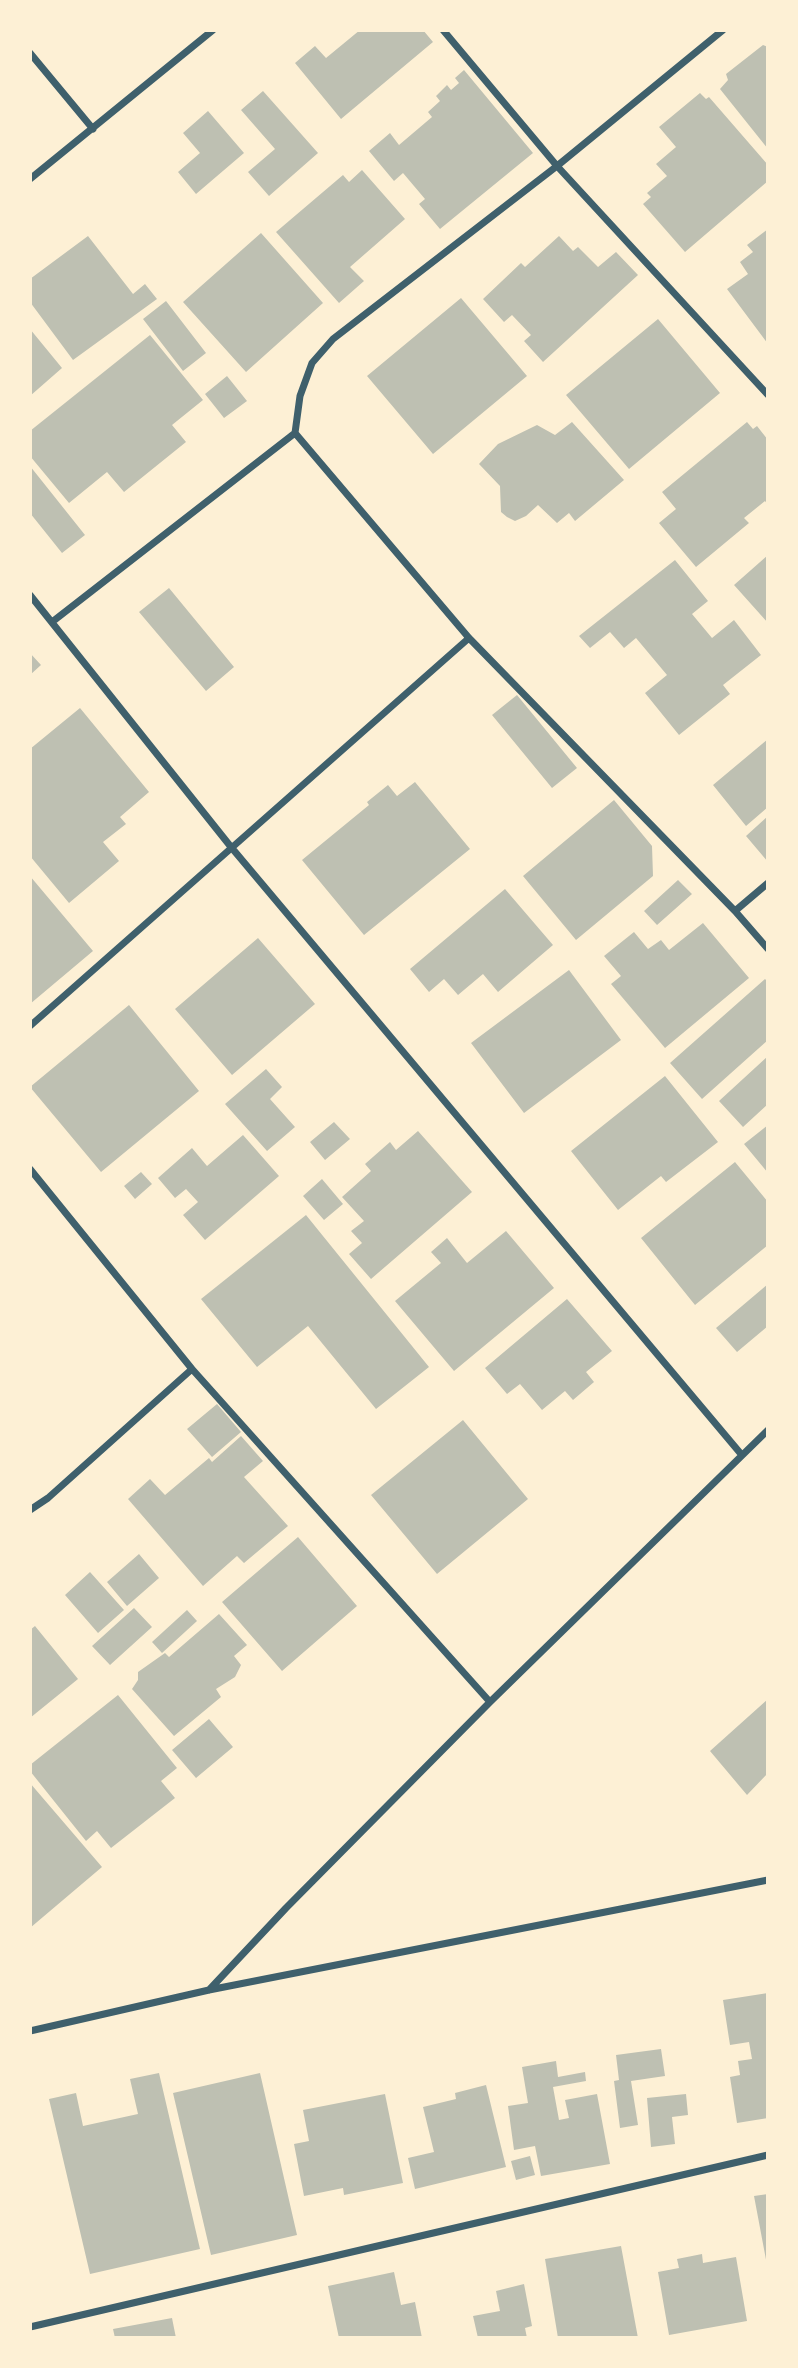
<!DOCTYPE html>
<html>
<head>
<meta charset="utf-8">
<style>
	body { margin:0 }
	#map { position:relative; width:798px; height:2368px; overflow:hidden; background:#fdf0d5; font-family:"Nunito Sans",sans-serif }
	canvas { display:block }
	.frame { position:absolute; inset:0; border:32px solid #fdf0d5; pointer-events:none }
</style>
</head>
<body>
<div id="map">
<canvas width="798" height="2368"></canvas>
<div class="frame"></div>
</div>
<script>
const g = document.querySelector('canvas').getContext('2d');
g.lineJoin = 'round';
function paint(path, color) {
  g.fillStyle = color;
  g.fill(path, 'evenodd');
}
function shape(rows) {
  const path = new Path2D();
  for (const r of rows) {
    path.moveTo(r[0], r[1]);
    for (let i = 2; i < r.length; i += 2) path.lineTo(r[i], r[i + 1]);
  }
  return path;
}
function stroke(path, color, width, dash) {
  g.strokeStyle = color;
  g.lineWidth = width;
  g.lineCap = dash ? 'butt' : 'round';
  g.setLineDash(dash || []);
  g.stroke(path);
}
paint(shape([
	[360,30,423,30,433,42,341,119,295,63,315,46,326,58],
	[763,45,768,47,768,149,720,89,728,80,726,74],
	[464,70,533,153,440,229,419,204,425,199,403,173,394,181,369,151,390,133,399,145,432,117,428,112,440,101,436,96,447,85,451,90,459,83,455,78],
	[263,91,318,153,269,196,248,172,275,149,241,110],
	[700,93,706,99,709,97,768,165,768,181,685,252,643,204,651,197,647,193,667,176,656,164,676,147,659,127],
	[208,111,244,153,196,194,178,172,200,153,183,133],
	[362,170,405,219,350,267,364,281,339,303,276,232,343,175,349,182],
	[768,229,768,344,727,289,748,274,740,262,753,252,747,245],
	[261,233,323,303,246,372,183,302],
	[88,236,133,294,145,284,157,299,73,360,30,302,30,279],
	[559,236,573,251,578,247,598,267,616,252,638,275,543,362,524,341,531,335,512,315,504,322,483,299,521,263,525,267],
	[461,298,527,376,433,454,367,376],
	[166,301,206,353,183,371,143,319],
	[658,319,720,393,629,469,566,395],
	[30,329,62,368,30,396],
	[150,335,203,400,172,425,186,442,124,492,107,472,69,503,30,456,30,431],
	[227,376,247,401,224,418,205,394],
	[572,422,624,480,575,521,569,513,557,523,538,505,526,516,515,521,507,517,501,512,500,486,479,464,498,444,537,425,555,435],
	[747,422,753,429,757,426,768,440,768,505,765,501,744,518,749,523,696,567,659,523,676,509,662,492],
	[30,466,85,535,62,553,30,513],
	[768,555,768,623,734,585],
	[675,560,708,601,692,614,712,638,734,620,761,655,723,685,730,694,679,735,645,693,667,675,636,638,624,648,610,632,590,648,579,636],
	[169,588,234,667,206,691,139,612],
	[30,653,41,665,30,675],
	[517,695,577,768,552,788,492,715],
	[80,708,149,792,120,817,126,824,103,842,119,861,69,903,30,856,30,749],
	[768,739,768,807,746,826,713,785],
	[415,782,470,849,364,935,302,860,369,805,367,802,388,785,397,796],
	[614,800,652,846,653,876,576,940,523,876],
	[768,816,768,862,746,836],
	[30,876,93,951,30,1004],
	[678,880,692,894,657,925,644,911],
	[505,889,553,945,498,992,483,974,458,995,444,979,429,992,410,969],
	[703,923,749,978,665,1048,611,984,621,976,604,956,634,932,648,949,661,940,669,950],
	[258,938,315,1004,232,1075,175,1009],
	[569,970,621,1040,524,1113,471,1043],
	[765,979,768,982,768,1040,702,1099,670,1063],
	[129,1005,199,1091,101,1172,30,1087],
	[768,1056,768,1104,743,1127,719,1101],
	[266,1069,282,1087,270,1099,295,1127,267,1151,225,1104],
	[665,1076,718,1142,666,1182,661,1176,618,1210,571,1151],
	[334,1122,350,1139,325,1160,310,1142],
	[768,1125,768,1173,744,1144],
	[418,1131,472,1192,371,1279,349,1254,362,1243,351,1231,364,1221,342,1197,371,1171,365,1164,390,1142,396,1150],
	[243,1135,279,1176,205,1240,183,1215,198,1202,186,1189,175,1198,158,1178,192,1148,207,1166],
	[735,1162,768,1202,768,1245,695,1305,641,1238],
	[141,1172,152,1184,135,1199,124,1186],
	[322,1179,343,1204,324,1220,303,1196],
	[306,1215,429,1367,376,1409,308,1326,257,1367,201,1299],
	[506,1231,554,1288,454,1371,395,1301,441,1263,431,1252,447,1238,467,1263],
	[768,1284,768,1326,737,1352,716,1328],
	[567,1299,612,1351,586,1372,594,1382,573,1400,565,1391,542,1410,520,1384,507,1394,485,1368],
	[217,1404,241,1432,212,1457,187,1429],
	[463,1420,528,1499,437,1574,371,1495],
	[241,1436,263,1461,244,1477,288,1526,244,1563,237,1556,203,1586,128,1499,150,1479,165,1495,209,1458,212,1462],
	[298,1537,357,1606,282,1671,222,1602],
	[139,1554,159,1578,127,1606,107,1582],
	[90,1572,124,1610,98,1633,65,1595],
	[134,1608,152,1627,110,1665,92,1646],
	[187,1610,197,1621,162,1653,152,1642],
	[219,1614,247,1645,234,1656,241,1665,235,1677,216,1689,221,1697,174,1736,132,1689,138,1680,138,1672,165,1653,169,1657],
	[35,1626,78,1679,30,1718,30,1630],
	[118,1695,177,1768,161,1781,175,1798,111,1848,97,1831,86,1841,30,1771,30,1765],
	[768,1699,768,1773,747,1795,710,1751],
	[209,1719,233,1747,196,1778,172,1750],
	[30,1783,102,1867,30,1928],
	[768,1993,768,2118,737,2123,730,2077,740,2075,738,2061,752,2059,749,2042,730,2045,723,2000],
	[661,2049,665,2076,631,2081,638,2125,620,2128,614,2081,619,2080,616,2055],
	[556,2061,558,2077,585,2072,586,2081,553,2087,559,2120,569,2118,565,2100,597,2094,610,2164,541,2176,535,2146,514,2150,508,2106,528,2103,522,2067],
	[159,2073,200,2249,90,2274,49,2099,76,2093,83,2126,138,2114,130,2079],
	[260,2073,297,2235,211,2255,173,2093],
	[486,2085,506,2167,415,2189,408,2158,434,2152,423,2107,456,2099,455,2093],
	[385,2094,403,2183,344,2195,343,2188,304,2196,294,2144,309,2141,303,2110],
	[686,2094,688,2115,672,2117,675,2144,651,2147,647,2098],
	[530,2156,535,2175,516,2180,511,2161],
	[768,2194,768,2265,767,2265,754,2196],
	[621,2246,638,2338,558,2338,545,2259],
	[702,2254,703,2263,736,2257,747,2321,669,2335,658,2272,679,2268,677,2259],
	[394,2272,401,2305,415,2302,422,2338,339,2338,328,2286],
	[524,2284,532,2326,525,2328,527,2338,478,2338,473,2316,500,2311,496,2291],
	[172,2318,176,2338,115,2338,113,2329]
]), '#bec0b2');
stroke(shape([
	[443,30,557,166,768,395],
	[30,53,93,129],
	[30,179,213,30],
	[295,433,469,638,735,911,768,949],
	[30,595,231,847,741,1454],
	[52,622,295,433,300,396,312,363,333,339,557,166,723,30],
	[735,911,768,883],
	[30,1026,469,638],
	[30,1169,192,1369,490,1702],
	[30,1510,48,1498,192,1369],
	[209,1990,286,1908,490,1702,768,1430],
	[30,2031,209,1990,768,1880],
	[30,2327,768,2155]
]), '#3f606c', 7);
</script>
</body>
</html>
